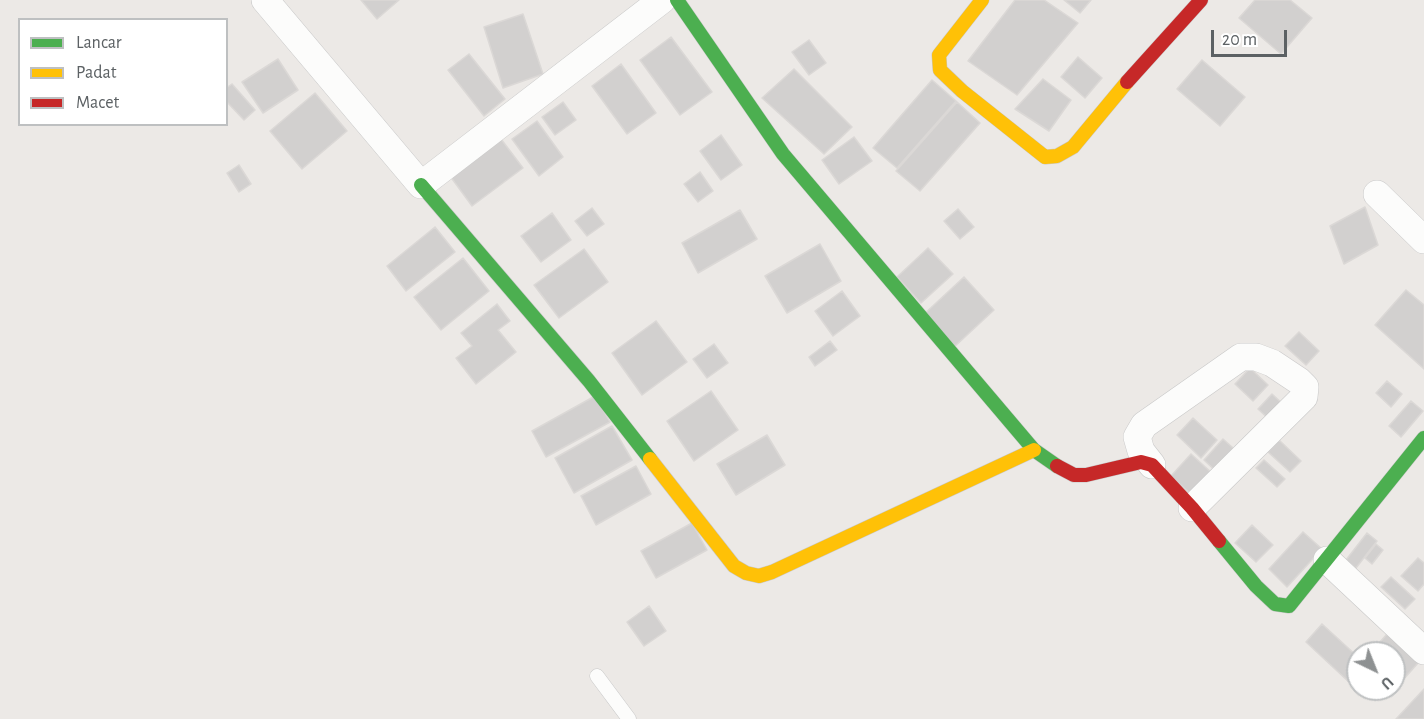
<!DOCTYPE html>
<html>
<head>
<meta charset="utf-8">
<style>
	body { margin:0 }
	#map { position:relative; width:1424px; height:719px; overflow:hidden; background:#ece9e6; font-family:"Alegreya Sans",sans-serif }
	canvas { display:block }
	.legend { position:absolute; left:18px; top:18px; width:210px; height:108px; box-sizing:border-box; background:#fff; border:2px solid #bec0c1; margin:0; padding:8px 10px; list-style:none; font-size:18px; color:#5c6164 }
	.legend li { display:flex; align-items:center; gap:12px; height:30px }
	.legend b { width:30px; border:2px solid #bec0c1 }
	.north { position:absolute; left:1346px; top:641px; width:60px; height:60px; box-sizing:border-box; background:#fff; border:2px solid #bec0c1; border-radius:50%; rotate:137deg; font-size:16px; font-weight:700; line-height:24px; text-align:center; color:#5c6164 }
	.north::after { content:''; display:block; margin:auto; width:21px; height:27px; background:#8e9192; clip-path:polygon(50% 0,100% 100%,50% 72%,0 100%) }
	.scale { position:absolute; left:1211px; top:30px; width:76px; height:27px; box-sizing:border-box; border:3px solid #5c6164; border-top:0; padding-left:8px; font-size:18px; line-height:21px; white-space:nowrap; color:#5c6164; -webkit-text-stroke:4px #fff; paint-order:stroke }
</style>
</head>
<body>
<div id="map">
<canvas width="1424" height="719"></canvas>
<ul class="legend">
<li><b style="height:8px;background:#4caf50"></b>Lancar</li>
<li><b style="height:8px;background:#ffc107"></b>Padat</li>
<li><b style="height:8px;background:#c62828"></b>Macet</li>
</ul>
<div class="north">U</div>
<div class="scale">20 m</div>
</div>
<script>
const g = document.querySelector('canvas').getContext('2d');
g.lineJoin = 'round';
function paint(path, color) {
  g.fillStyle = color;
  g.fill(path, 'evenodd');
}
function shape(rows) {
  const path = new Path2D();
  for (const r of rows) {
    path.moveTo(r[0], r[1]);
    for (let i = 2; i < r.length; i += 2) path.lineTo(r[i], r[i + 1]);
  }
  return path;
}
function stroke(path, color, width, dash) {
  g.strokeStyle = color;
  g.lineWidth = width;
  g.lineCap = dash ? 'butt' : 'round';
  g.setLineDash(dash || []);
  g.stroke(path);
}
const building = shape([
	[361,0,399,0,377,19,361,0],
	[1015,0,1044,0,1078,23,1017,95,968,61,1015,0],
	[1064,0,1091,0,1080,13,1064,0],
	[1255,0,1290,0,1312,18,1281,54,1239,18,1255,0],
	[523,14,543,74,503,88,484,27,523,14],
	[671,37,712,92,680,115,640,60,671,37],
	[809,40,826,63,809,75,792,52,809,40],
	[469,54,505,99,484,116,448,70,469,54],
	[1078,57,1102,78,1085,98,1061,77,1078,57],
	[278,59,298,90,263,113,242,82,278,59],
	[1202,60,1245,97,1220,126,1177,89,1202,60],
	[621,64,656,113,627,134,592,86,621,64],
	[794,69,852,127,824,154,762,98,794,69],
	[1043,79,1071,100,1049,131,1015,109,1043,79],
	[932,80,956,101,897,168,873,148,932,80],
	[232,84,255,110,244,120,226,101,226,88,232,84],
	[315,93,347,131,302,169,270,131,315,93],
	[563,102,576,120,555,135,542,117,563,102],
	[957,102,980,123,920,191,896,171,957,102],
	[537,121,563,157,539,176,512,139,537,121],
	[721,135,742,165,721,180,700,151,721,135],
	[854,137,872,161,839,184,822,160,854,137],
	[501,139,523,168,472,206,450,176,501,139],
	[239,165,251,184,239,192,227,173,239,165],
	[700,172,713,191,698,202,684,184,700,172],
	[1365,207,1378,245,1344,264,1330,226,1365,207],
	[592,208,604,224,587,236,575,221,592,208],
	[958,209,974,227,960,239,944,221,958,209],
	[740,210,757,239,698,273,682,243,740,210],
	[552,213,571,240,541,262,521,236,552,213],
	[435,227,455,252,406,291,387,266,435,227],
	[820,244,841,281,787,313,765,276,820,244],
	[928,248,953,274,921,303,897,277,928,248],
	[584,249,608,282,559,318,534,285,584,249],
	[463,258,489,291,441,330,414,297,463,258],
	[964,277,994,310,952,349,922,316,964,277],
	[1406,290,1424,305,1424,369,1375,325,1406,290],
	[842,291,860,316,833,336,815,311,842,291],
	[497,304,510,321,498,330,516,352,476,384,456,358,472,346,461,333,497,304],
	[656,321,687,362,642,395,612,353,656,321],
	[1299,332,1319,351,1306,365,1285,346,1299,332],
	[830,341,837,350,815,366,809,357,830,341],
	[714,344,728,363,707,378,693,359,714,344],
	[1250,368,1268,385,1253,401,1235,384,1250,368],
	[1387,381,1402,394,1391,407,1376,393,1387,381],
	[711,391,738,430,694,461,667,421,711,391],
	[1272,394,1285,406,1271,421,1258,409,1272,394],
	[595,396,610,422,546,457,532,431,595,396],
	[1411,401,1423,411,1401,437,1389,426,1411,401],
	[1193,418,1217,440,1201,458,1177,435,1193,418],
	[612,426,632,460,574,493,555,458,612,426],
	[767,435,785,465,736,495,717,464,767,435],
	[1223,439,1241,455,1221,476,1204,460,1223,439],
	[1279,440,1301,461,1290,472,1268,452,1279,440],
	[1191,454,1214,475,1194,497,1171,476,1191,454],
	[1264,460,1285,479,1277,487,1256,468,1264,460],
	[636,466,651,494,596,525,581,496,636,466],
	[692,523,707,550,656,578,641,551,692,523],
	[1252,525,1273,545,1256,562,1235,543,1252,525],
	[1303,532,1322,549,1287,587,1269,569,1303,532],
	[1367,533,1377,541,1356,568,1346,560,1367,533],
	[1376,544,1383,550,1372,564,1365,558,1376,544],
	[1418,558,1424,563,1424,584,1418,591,1401,576,1418,558],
	[1391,577,1415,599,1405,609,1381,587,1391,577],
	[649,606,666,631,644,646,627,622,649,606],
	[1322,624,1358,657,1358,675,1350,683,1306,642,1322,624],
	[1387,634,1418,663,1403,680,1394,671,1394,653,1374,653,1372,651,1387,634],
	[1424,689,1424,719,1396,719,1424,689]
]);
paint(building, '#d2d0cf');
stroke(building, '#dbd8d6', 1.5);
const lane = shape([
	[597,676,629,719]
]);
const street = shape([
	[265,0,421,185,662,0],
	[1377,194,1424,240],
	[1152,465,1141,451,1137,437,1144,425,1241,357,1256,357,1272,363,1299,381,1305,387,1304,397,1192,508],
	[1327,560,1424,651]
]);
const fast = shape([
	[677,0,783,154,1034,450,1057,466],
	[421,185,589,381,650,459],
	[1219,541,1256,586,1275,604,1289,606,1424,438]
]);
const slow = shape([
	[982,0,939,55,940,70,962,91,1045,157,1057,156,1073,147,1127,82],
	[650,459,734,566,746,573,759,576,772,572,1034,450]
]);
const jam = shape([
	[1127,82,1201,0],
	[1057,466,1074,475,1086,475,1141,462,1152,465,1192,508,1219,541]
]);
stroke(lane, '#c8c8c8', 15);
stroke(street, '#c8c8c8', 28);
stroke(fast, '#c8c8c8', 15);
stroke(slow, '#c8c8c8', 15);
stroke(jam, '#c8c8c8', 15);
stroke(lane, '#fcfcfb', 14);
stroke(street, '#fcfcfb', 27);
stroke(fast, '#4caf50', 14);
stroke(slow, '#ffc107', 14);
stroke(jam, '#c62828', 14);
</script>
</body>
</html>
